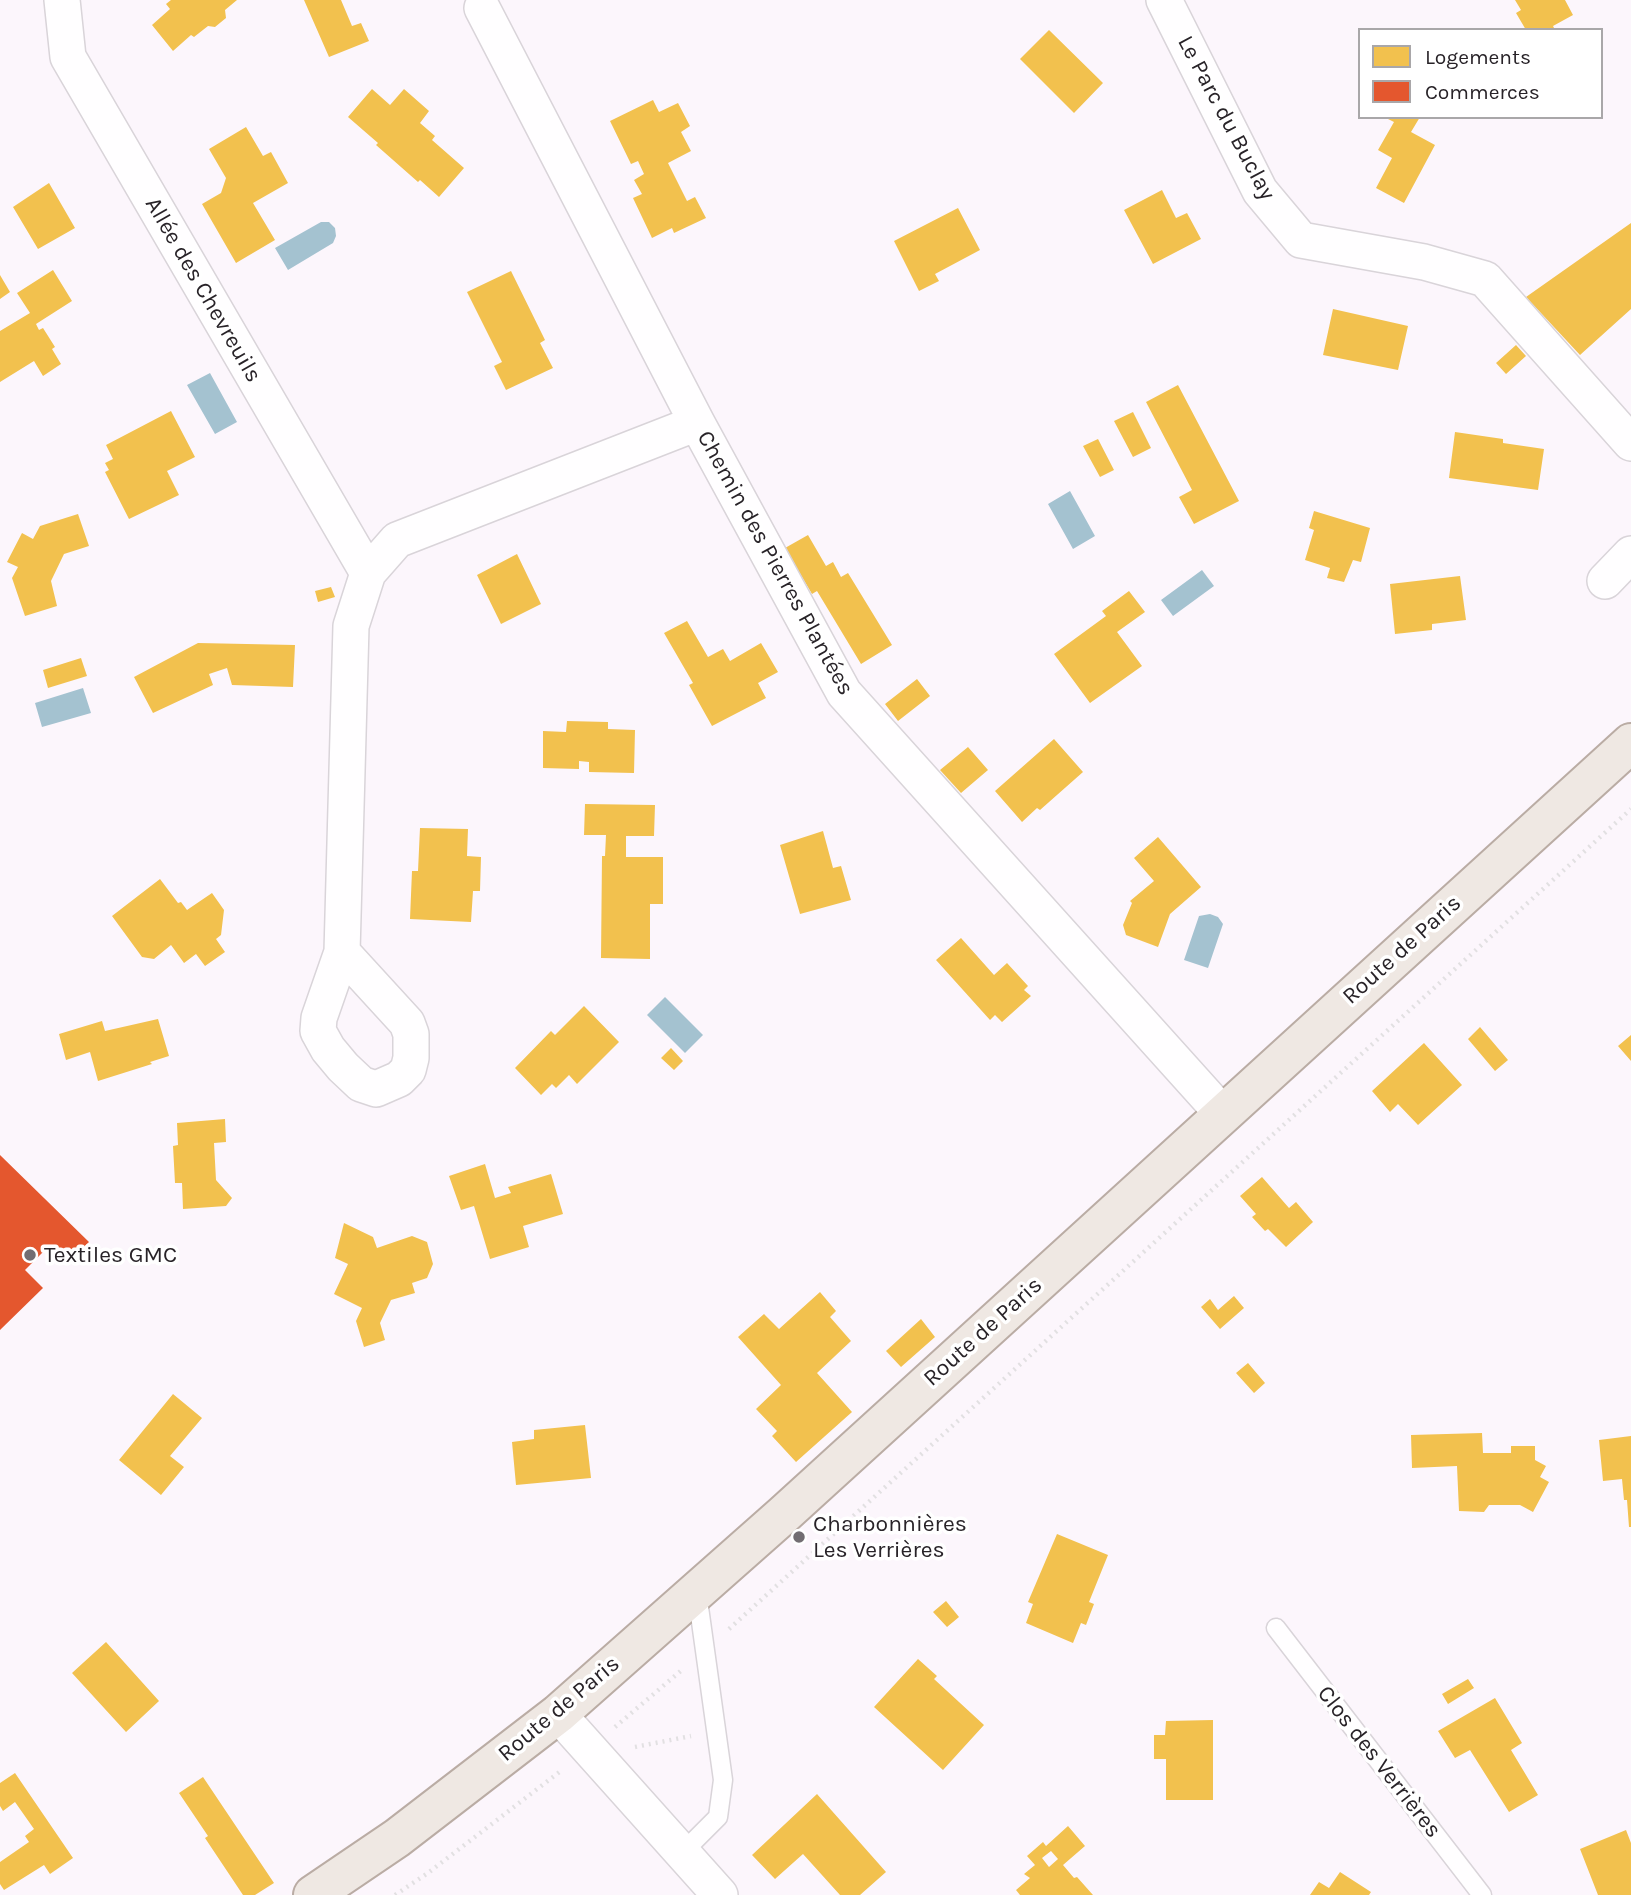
<!DOCTYPE html>
<html>
<head>
<meta charset="utf-8">
<style>
	body { margin:0 }
	#map { position:relative; width:1631px; height:1895px; overflow:hidden; background:#fcf6fc; font-family:Karla,sans-serif }
	canvas { display:block }
	.legend { position:absolute; left:1358px; top:28px; width:245px; height:91px; box-sizing:border-box; background:#fff; border:2px solid #a9a7a9; margin:0; padding:9px 12px; list-style:none; font-size:21px; color:#282328 }
	.legend li { display:flex; align-items:center; gap:14px; height:35px }
	.legend b { width:35px; border:2px solid #a9a7a9 }
</style>
</head>
<body>
<div id="map">
<canvas width="1631" height="1895"></canvas>
<ul class="legend">
<li><b style="height:19px;background:#f2c14e"></b>Logements</li>
<li><b style="height:19px;background:#e4572e"></b>Commerces</li>
</ul>
</div>
<script>
const g = document.querySelector('canvas').getContext('2d');
g.lineJoin = 'round';
function paint(path, color) {
  g.fillStyle = color;
  g.fill(path, 'evenodd');
}
function shape(rows) {
  const path = new Path2D();
  for (const r of rows) {
    path.moveTo(r[0], r[1]);
    for (let i = 2; i < r.length; i += 2) path.lineTo(r[i], r[i + 1]);
  }
  return path;
}
function stroke(path, color, width, dash) {
  g.strokeStyle = color;
  g.lineWidth = width;
  g.lineCap = dash ? 'butt' : 'round';
  g.setLineDash(dash || []);
  g.stroke(path);
}
function label(font, color, halo, rows, align = 'center') {
  g.font = font + ' Karla,sans-serif';
  g.lineWidth = 7;
  g.setLineDash([]);
  g.textBaseline = 'middle';
  g.strokeStyle = halo;
  g.fillStyle = color;
  for (const [text, x, y, turn = 0] of rows) {
    g.save();
    g.translate(x, y);
    g.rotate((+turn || 0) * Math.PI / 180);
    g.textAlign = isNaN(turn) ? turn : align;
    if (halo) g.strokeText(text, 0, 0);
    g.fillText(text, 0, 0);
    g.restore();
  }
}
paint(shape([
	[321,222,329,222,335,228,336,236,333,243,288,270,275,248],
	[210,373,237,422,215,434,187,385],
	[1070,491,1095,536,1073,549,1048,504],
	[1202,570,1214,586,1173,616,1161,600],
	[83,688,91,713,42,727,35,703],
	[1210,914,1218,917,1223,924,1208,968,1184,960,1199,916],
	[665,997,703,1035,685,1053,647,1015]
]), '#a4c2d0');
paint(shape([
	[171,0,237,0,225,10,226,18,215,27,208,26,194,37,191,35,173,51,152,25,170,9,166,4],
	[304,0,341,0,352,26,361,23,369,41,329,57],
	[1515,0,1565,0,1573,15,1553,26,1555,30,1526,30,1516,13,1521,10],
	[1049,30,1103,83,1074,113,1020,59],
	[372,89,390,105,404,89,429,111,420,123,435,136,432,140,464,168,439,197,420,180,418,182,376,145,378,143,348,117],
	[653,100,659,112,678,103,690,126,681,132,691,151,668,163,687,201,695,197,706,218,674,233,672,228,652,238,633,198,642,194,634,180,644,174,638,161,631,164,610,121],
	[1384,117,1420,117,1411,132,1435,145,1404,203,1376,188,1392,158,1378,150,1394,122],
	[246,127,263,156,271,152,288,183,253,203,275,240,236,263,202,204,221,193,226,178,209,149],
	[49,183,75,228,38,249,13,207],
	[1162,190,1176,218,1187,213,1201,239,1153,264,1124,210],
	[958,208,980,250,935,274,939,281,919,291,894,241],
	[1631,223,1631,309,1580,355,1526,297],
	[53,270,72,301,36,324,39,330,43,328,55,347,52,349,61,364,43,376,34,361,0,382,0,331,30,313,17,293],
	[511,271,545,340,540,343,553,368,506,390,494,366,502,362,467,292],
	[0,275,10,292,0,299],
	[1333,309,1408,326,1398,370,1323,355],
	[1516,345,1526,356,1506,374,1496,363],
	[1178,385,1239,501,1194,524,1179,497,1192,490,1146,402],
	[171,411,195,457,167,471,179,495,129,519,105,472,109,470,105,463,113,459,106,445],
	[1133,412,1151,448,1133,457,1114,421],
	[1455,432,1503,439,1503,443,1544,449,1538,490,1449,478],
	[1098,439,1114,470,1100,477,1083,446],
	[1314,511,1370,528,1361,562,1353,560,1344,582,1327,578,1330,568,1305,560,1314,530,1309,528],
	[78,514,89,546,64,554,51,581,57,606,25,616,12,578,18,567,7,562,22,533,33,539,40,526],
	[808,535,826,566,833,562,841,577,848,573,892,645,861,664,817,591,812,594,785,548],
	[517,554,541,604,501,624,477,575],
	[1460,576,1466,620,1432,624,1432,630,1395,634,1390,584],
	[331,587,335,597,318,602,315,591],
	[1129,591,1145,612,1117,632,1142,666,1090,703,1054,654,1106,616,1102,611],
	[687,621,708,657,723,649,730,661,761,643,778,672,758,683,766,698,712,726,689,685,693,683,664,633],
	[198,643,295,645,293,687,232,685,227,668,209,674,213,685,153,713,134,677],
	[81,658,87,676,48,688,43,670],
	[917,679,930,696,898,721,885,704],
	[567,721,608,722,608,729,635,730,634,773,589,772,589,762,579,761,579,769,543,768,543,731,566,732],
	[1054,739,1083,772,1040,810,1037,808,1022,822,995,791],
	[968,747,988,770,961,793,940,770],
	[585,804,655,805,654,836,626,836,626,857,663,857,663,904,650,904,650,959,601,958,602,856,605,856,606,835,584,835],
	[420,828,468,829,467,856,481,857,480,891,473,891,471,922,410,919,412,871,418,871],
	[823,831,833,868,841,866,851,900,800,914,780,845],
	[1158,837,1201,887,1170,914,1158,947,1126,935,1123,925,1132,903,1130,901,1154,881,1134,858],
	[160,879,178,903,181,902,187,910,212,893,224,910,221,935,216,939,225,952,205,966,196,954,184,963,171,945,154,959,142,957,112,916],
	[961,938,994,975,1007,963,1028,986,1024,990,1031,996,1002,1022,995,1015,990,1020,936,960],
	[584,1006,619,1042,577,1084,569,1075,556,1088,552,1084,541,1095,515,1068,551,1031,555,1035],
	[158,1019,169,1056,150,1062,152,1064,98,1081,90,1052,66,1060,59,1034,102,1021,105,1031],
	[1480,1027,1508,1060,1495,1071,1468,1039],
	[1631,1035,1631,1061,1618,1046],
	[1424,1043,1462,1085,1418,1125,1398,1104,1390,1112,1372,1091],
	[671,1048,683,1061,674,1070,661,1058],
	[225,1119,226,1142,214,1143,216,1180,232,1198,226,1206,183,1209,182,1183,175,1183,173,1146,178,1145,177,1123],
	[485,1164,495,1198,511,1193,508,1187,551,1174,563,1214,523,1226,529,1247,490,1259,474,1206,461,1210,449,1176],
	[1262,1177,1289,1208,1296,1202,1313,1222,1286,1247,1268,1229,1265,1231,1252,1217,1256,1214,1240,1196],
	[344,1223,373,1237,377,1248,412,1236,427,1242,433,1264,427,1278,412,1283,415,1293,391,1300,380,1323,385,1340,364,1347,356,1321,362,1308,334,1294,348,1264,335,1258],
	[820,1292,836,1311,830,1317,851,1341,817,1373,852,1412,796,1462,772,1436,777,1431,756,1409,781,1385,738,1337,764,1314,779,1329],
	[1234,1296,1244,1308,1220,1329,1201,1307,1210,1299,1218,1310],
	[921,1319,935,1337,901,1367,886,1351],
	[1248,1363,1265,1383,1254,1393,1236,1373],
	[173,1394,202,1418,170,1456,184,1467,161,1495,119,1460],
	[585,1425,591,1478,516,1485,512,1442,534,1439,534,1430],
	[1482,1433,1483,1453,1511,1453,1511,1446,1535,1446,1535,1460,1546,1466,1540,1477,1549,1482,1533,1512,1520,1505,1489,1505,1484,1512,1459,1511,1457,1466,1412,1468,1411,1435],
	[1631,1436,1631,1527,1629,1527,1627,1500,1624,1500,1622,1479,1603,1481,1599,1440],
	[1057,1534,1108,1555,1089,1602,1094,1604,1086,1625,1081,1623,1073,1643,1026,1623,1033,1604,1028,1602],
	[946,1601,959,1617,947,1627,933,1612],
	[106,1642,159,1701,126,1732,72,1673],
	[918,1659,937,1676,934,1679,984,1725,943,1770,874,1707],
	[1468,1679,1474,1688,1448,1704,1442,1694],
	[1495,1698,1522,1743,1511,1750,1538,1795,1509,1812,1470,1750,1455,1758,1438,1731],
	[1213,1720,1213,1800,1166,1800,1166,1759,1154,1759,1154,1735,1165,1735,1166,1721],
	[15,1773,73,1858,50,1874,44,1865,4,1890,0,1884,0,1862,29,1842,25,1836,34,1829,15,1802,3,1811,0,1806,0,1783],
	[203,1777,274,1883,255,1895,243,1895,205,1838,208,1836,179,1793],
	[817,1794,886,1872,860,1895,840,1895,803,1854,775,1879,752,1855],
	[1068,1826,1085,1846,1063,1865,1074,1878,1077,1877,1093,1895,1020,1895,1016,1890,1030,1878,1024,1874,1035,1865,1027,1856,1043,1842,1046,1846],
	[1051,1851,1058,1859,1049,1867,1042,1858],
	[1626,1830,1631,1843,1631,1895,1598,1895,1580,1849],
	[1340,1872,1371,1892,1369,1895,1310,1895,1319,1882,1329,1888]
]), '#f2c14e');
paint(shape([
	[0,1155,89,1242,65,1265,47,1248,25,1270,43,1288,0,1330]
]), '#e4572e');
const service = shape([
	[1276,1628,1482,1895],
	[682,1853,718,1817,723,1780,697,1593]
]);
const minor = shape([
	[62,0,68,57,368,573],
	[1164,0,1260,191,1301,240,1424,262,1485,279,1631,443],
	[482,8,697,423,844,693,1222,1113],
	[1605,581,1631,554],
	[342,952,407,1023,411,1034,411,1058,408,1070,399,1079,376,1089,361,1084,343,1067,328,1049,318,1031,319,1018,342,952,351,626,368,573,397,540,697,423],
	[558,1714,720,1895]
]);
const primary = shape([
	[313,1895,397,1838,558,1714,783,1515,1631,743]
]);
stroke(service, '#d9d4d9', 21);
stroke(minor, '#d9d4d9', 38);
stroke(primary, '#baaca4', 42);
stroke(shape([
	[729,1629,1631,809],
	[615,1727,683,1669],
	[635,1747,691,1736],
	[395,1895,428,1873,562,1770]
]), '#e2e0e2', 4.5, [2, 5]);
stroke(service, '#fffeff', 18);
stroke(minor, '#fffeff', 35);
stroke(primary, '#efe8e3', 38);
for (const [x, y, r, color] of [
	[30,1255,7,"#726d72"],
	[799,1537,7,"#726d72"]
]) {
  const dot = new Path2D();
  dot.arc(x, y, r, 0, 2 * Math.PI);
  g.fillStyle = color;
  g.fill(dot);
  stroke(dot, '#fff', 2.5);
}
label('23px', '#282328', '#fff', [
	["Le Parc du Buclay",1226,118,62],
	["Allée des Chevreuils",203,290,60],
	["Chemin des Pierres Plantées",775,563,61],
	["Route de Paris",1402,950,-42],
	["Route de Paris",983,1332,-42],
	["Route de Paris",559,1709,-40],
	["Clos des Verrières",1379,1762,52]
]);
label('23px', '#282328', '#fff', [
	["Textiles GMC",44,1255],
	["Charbonnières",813,1524],
	["Les Verrières",813,1550]
], 'left');
</script>
</body>
</html>
